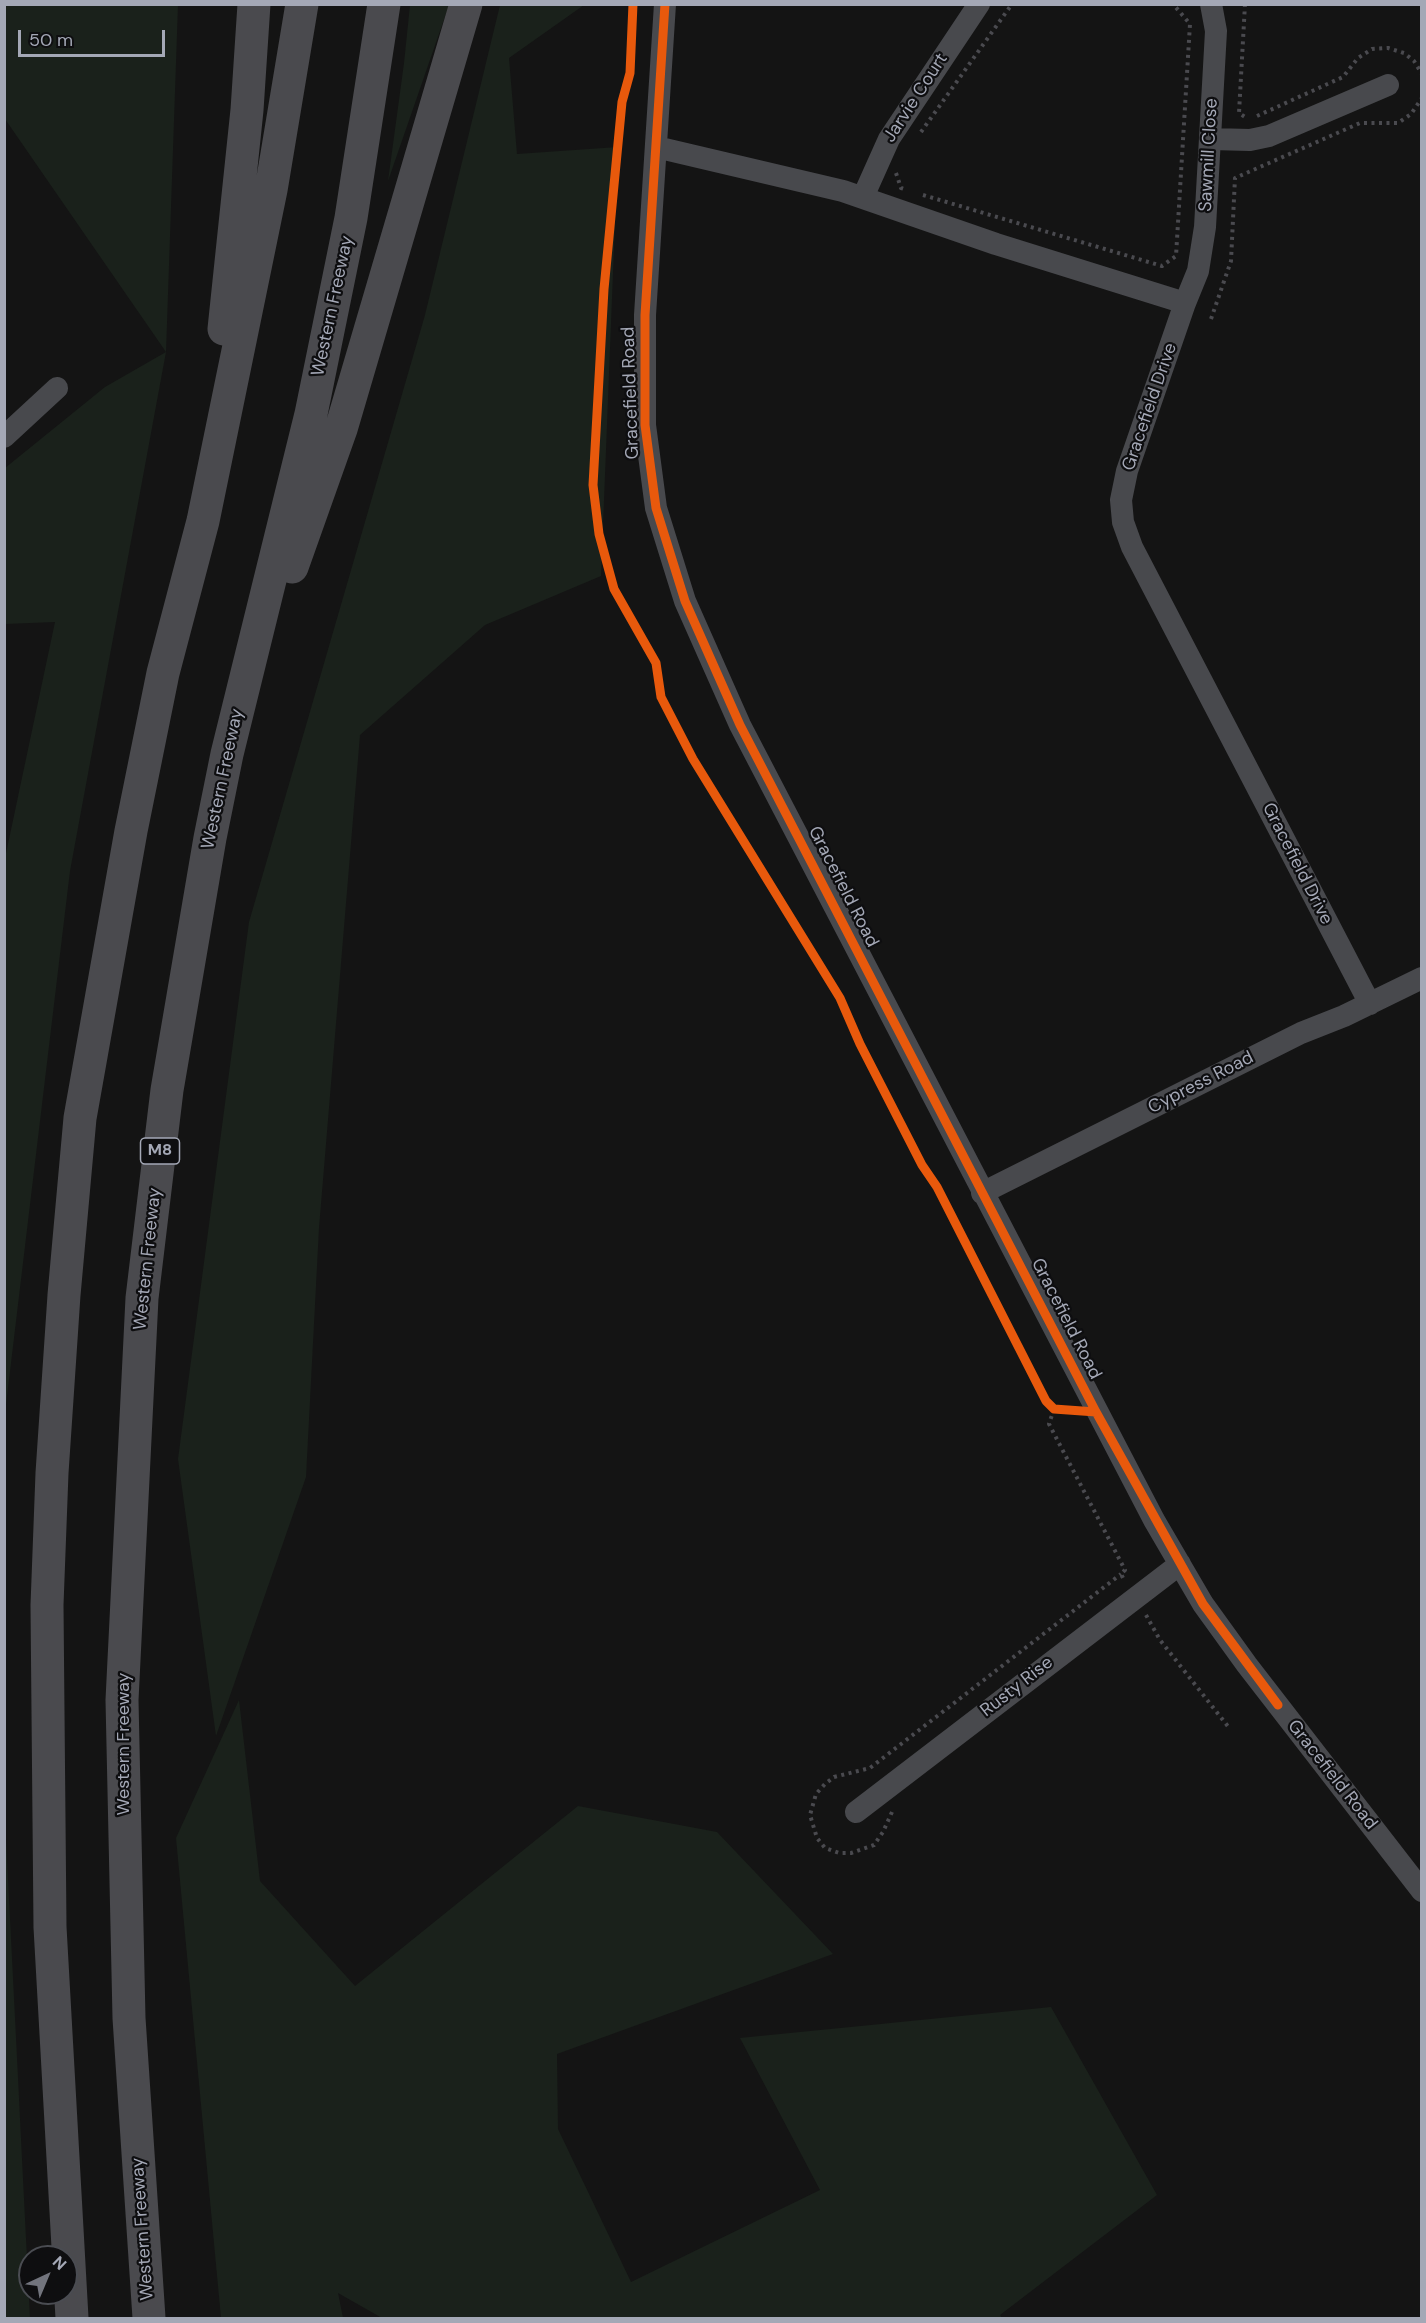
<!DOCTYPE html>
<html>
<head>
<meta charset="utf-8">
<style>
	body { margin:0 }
	#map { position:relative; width:1426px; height:2323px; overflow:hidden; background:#141414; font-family:"DM Sans",sans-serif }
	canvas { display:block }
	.frame { position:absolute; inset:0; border:6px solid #a4a8b6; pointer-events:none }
	.north { position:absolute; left:18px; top:2245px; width:60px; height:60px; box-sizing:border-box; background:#0e0e10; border:2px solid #4a4c52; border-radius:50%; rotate:44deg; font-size:16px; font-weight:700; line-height:24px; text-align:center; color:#a4a8b6 }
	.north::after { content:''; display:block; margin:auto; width:21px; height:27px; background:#72747d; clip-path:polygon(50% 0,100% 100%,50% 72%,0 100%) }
	.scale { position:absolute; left:18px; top:30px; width:147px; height:27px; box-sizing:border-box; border:3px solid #a4a8b6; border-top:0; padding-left:8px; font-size:18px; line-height:21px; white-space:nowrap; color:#a4a8b6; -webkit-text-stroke:4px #0e0e10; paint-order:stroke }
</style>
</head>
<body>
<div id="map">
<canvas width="1426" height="2323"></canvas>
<div class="frame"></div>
<div class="north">N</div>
<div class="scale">50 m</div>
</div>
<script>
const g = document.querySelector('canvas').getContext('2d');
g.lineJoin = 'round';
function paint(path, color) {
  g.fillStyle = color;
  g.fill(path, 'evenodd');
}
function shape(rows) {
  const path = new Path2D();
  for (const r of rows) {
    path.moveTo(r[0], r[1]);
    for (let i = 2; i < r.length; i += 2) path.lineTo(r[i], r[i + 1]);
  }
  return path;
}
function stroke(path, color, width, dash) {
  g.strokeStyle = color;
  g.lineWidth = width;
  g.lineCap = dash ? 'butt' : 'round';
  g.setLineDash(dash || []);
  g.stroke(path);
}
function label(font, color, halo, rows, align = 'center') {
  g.font = font + ' "DM Sans",sans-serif';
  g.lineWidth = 4.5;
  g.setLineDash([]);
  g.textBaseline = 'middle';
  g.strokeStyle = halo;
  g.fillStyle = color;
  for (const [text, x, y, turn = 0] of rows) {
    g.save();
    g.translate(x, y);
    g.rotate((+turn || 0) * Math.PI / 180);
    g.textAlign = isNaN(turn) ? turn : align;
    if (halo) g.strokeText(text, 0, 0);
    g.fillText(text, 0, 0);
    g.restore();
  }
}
paint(shape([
	[5,4,178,5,166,352,70,871,5,1413,5,858,55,622,5,624,5,468,105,387,166,352,5,119],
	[410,5,449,5,388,181,404,63],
	[500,5,584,5,509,58,517,154,618,147,601,576,485,625,360,735,319,1228,306,1477,216,1736,178,1459,249,922,425,315],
	[239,1700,260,1881,355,1986,578,1806,717,1832,833,1954,557,2054,558,2129,631,2282,820,2190,740,2038,1051,2007,1157,2195,1000,2315,1002,2318,382,2318,338,2293,343,2318,221,2318,176,1838],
	[5,1819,30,2318,5,2318]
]), '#1a211b');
stroke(shape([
	[1245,4,1239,113,1248,119],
	[1257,116,1343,77,1358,58,1372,49,1388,48,1404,53,1414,61,1422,74],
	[921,132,1012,4],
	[896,173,901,188,904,189],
	[923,195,1162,266,1176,256,1190,24,1173,4],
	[1211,319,1231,261,1235,178,1360,123,1398,123,1411,114,1422,98],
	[1054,1409,1049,1424,1125,1570,1121,1574,1125,1582],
	[1146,1615,1160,1640,1230,1729],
	[892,1812,883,1832,874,1845,851,1853,839,1853,825,1848,817,1838,810,1815,816,1794,825,1784,834,1777,870,1768,1121,1574]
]), '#4a4a4f', 4, [3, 4.5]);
stroke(shape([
	[665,4,645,315,645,425,656,508,685,601,740,725,1154,1520,1203,1604,1247,1665,1422,1891],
	[1211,139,1250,140,1269,136,1388,85],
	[656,147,843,191,996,244,1185,303,1127,471,1121,500,1123,522,1132,547,1370,1004],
	[863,197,889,139,979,4],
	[1185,303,1198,271,1205,227,1216,31,1211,4],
	[4,437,57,388],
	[982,1193,1301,1033,1344,1016,1422,978],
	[856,1812,1180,1564]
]), '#48494d', 22);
stroke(shape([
	[224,329,247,110,254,4],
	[292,567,341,429,466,4],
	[72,2318,50,1927,47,1605,52,1473,64,1295,80,1118,131,831,163,673,203,521,271,190,302,4],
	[149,2318,129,2018,122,1700,142,1298,167,1090,210,838,227,754,311,414,351,218,384,4]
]), '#4a4a4e', 33);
stroke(shape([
	[633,4,630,73,622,102,604,289,593,485,599,534,614,589,656,663,661,697,693,759,840,998,860,1044,922,1165,937,1187,1046,1401,1054,1409,1096,1412],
	[665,4,645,315,645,425,656,508,685,601,740,725,1096,1412,1203,1604,1278,1705]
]), '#e8590c', 9);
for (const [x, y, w] of [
	[160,1151,39]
]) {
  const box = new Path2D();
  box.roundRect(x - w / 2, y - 13, w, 26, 4.5);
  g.fillStyle = '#0e0e10';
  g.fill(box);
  stroke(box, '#a4a8b6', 1.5);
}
label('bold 16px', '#a4a8b6', null, [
	["M8",160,1151]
]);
label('18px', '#a4a8b6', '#0e0e10', [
	["Jarvie Court",916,98,-57],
	["Sawmill Close",1209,155,-87],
	["Western Freeway",333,306,-78],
	["Gracefield Road",631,393,-92],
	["Gracefield Drive",1150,407,-71],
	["Western Freeway",223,779,-78],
	["Gracefield Drive",1297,864,63],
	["Gracefield Road",843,887,63],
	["Cypress Road",1201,1083,-27],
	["Western Freeway",148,1259,-84],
	["Gracefield Road",1066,1319,63],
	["Rusty Rise",1017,1687,-38],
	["Western Freeway",124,1744,-90],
	["Gracefield Road",1332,1775,52],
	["Western Freeway",143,2229,-94]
]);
</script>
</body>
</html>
